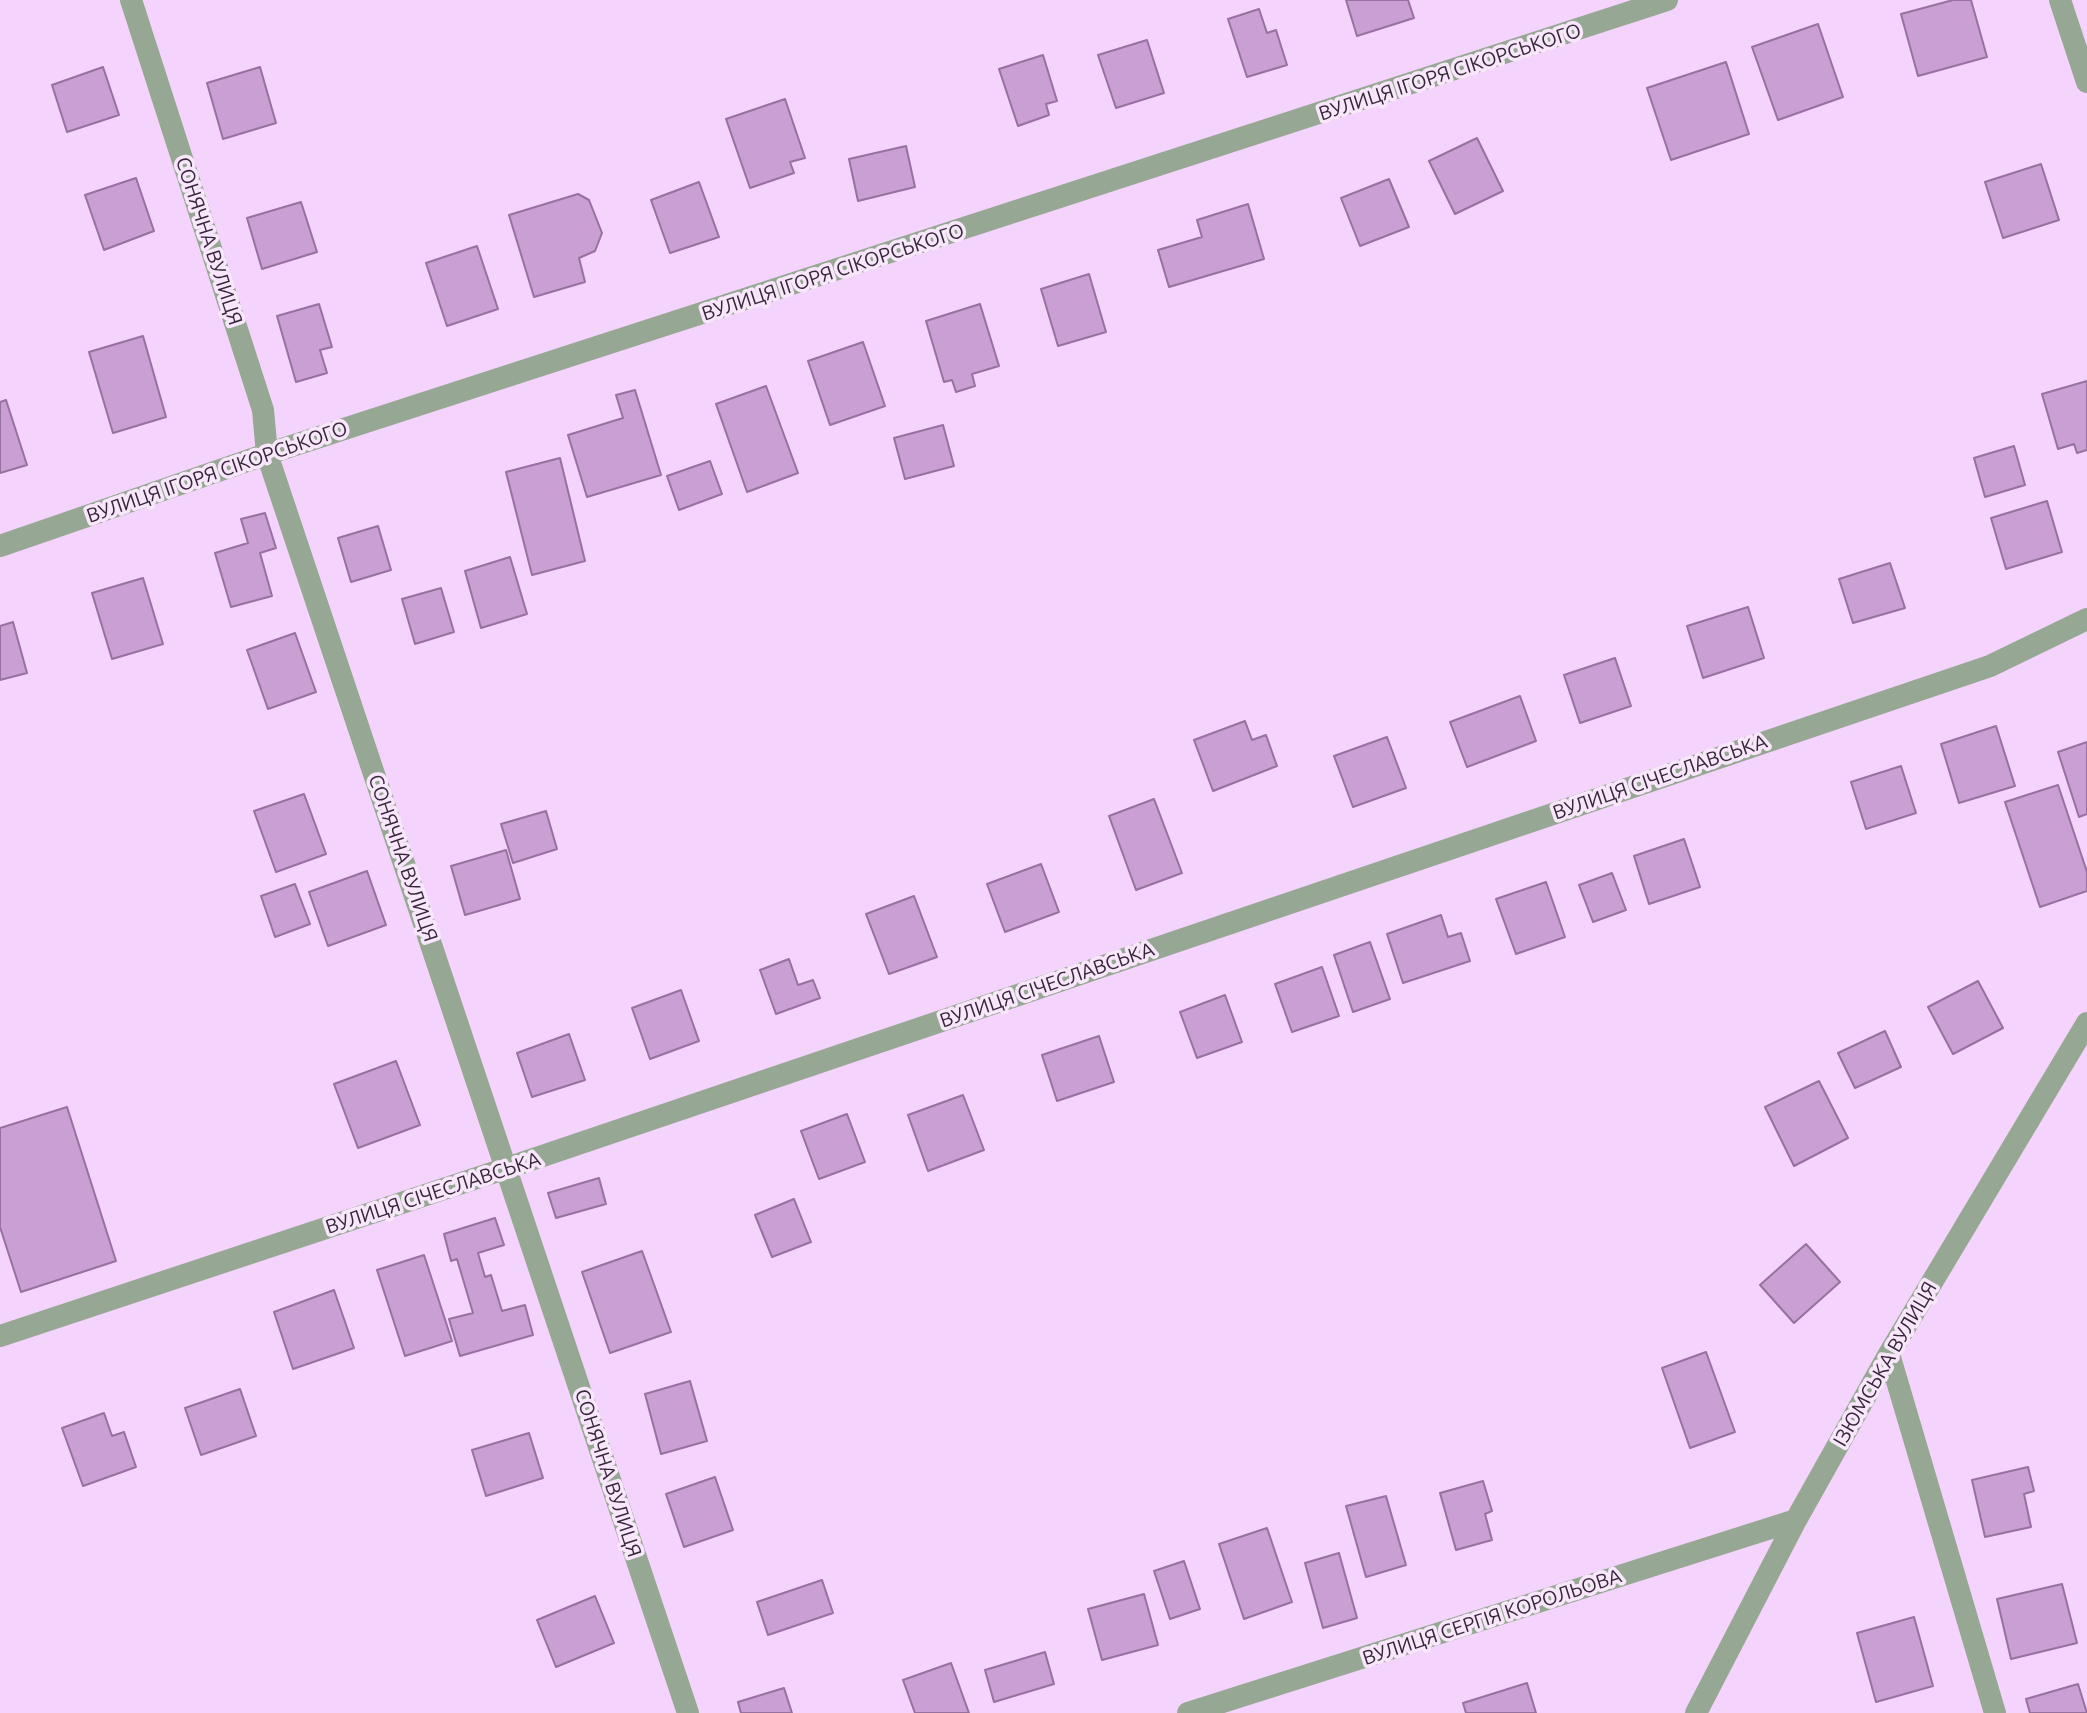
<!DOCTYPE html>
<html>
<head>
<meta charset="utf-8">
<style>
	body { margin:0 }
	canvas { display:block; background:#f4d3fc }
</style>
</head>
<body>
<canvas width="2087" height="1713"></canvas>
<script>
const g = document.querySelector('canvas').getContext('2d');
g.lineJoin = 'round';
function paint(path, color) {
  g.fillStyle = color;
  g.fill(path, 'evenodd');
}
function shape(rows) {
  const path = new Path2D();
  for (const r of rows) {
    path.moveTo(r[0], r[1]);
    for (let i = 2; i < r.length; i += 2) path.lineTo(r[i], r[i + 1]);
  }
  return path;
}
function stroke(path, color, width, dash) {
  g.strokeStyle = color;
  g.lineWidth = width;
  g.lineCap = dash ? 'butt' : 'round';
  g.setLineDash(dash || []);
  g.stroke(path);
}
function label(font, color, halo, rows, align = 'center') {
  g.font = font + ' Ubuntu,sans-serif';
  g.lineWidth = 7;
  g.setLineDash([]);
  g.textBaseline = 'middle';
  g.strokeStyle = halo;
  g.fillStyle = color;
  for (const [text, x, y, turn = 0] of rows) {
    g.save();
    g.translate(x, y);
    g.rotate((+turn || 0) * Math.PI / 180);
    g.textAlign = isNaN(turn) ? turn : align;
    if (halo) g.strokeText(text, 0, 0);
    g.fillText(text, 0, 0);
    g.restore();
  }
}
const building = shape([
	[1346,0,1408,0,1414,18,1357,36,1346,0],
	[1953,0,1971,0,1987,57,1918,76,1901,14,1953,0],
	[1259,9,1267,33,1276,30,1287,65,1247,77,1228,19,1259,9],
	[1818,24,1843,97,1778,120,1752,47,1818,24],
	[1147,40,1164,93,1116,108,1098,55,1147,40],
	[1043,55,1057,101,1046,104,1049,115,1018,126,999,69,1043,55],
	[1726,62,1749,134,1671,160,1647,88,1726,62],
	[103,67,119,115,67,132,52,85,103,67],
	[260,67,276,123,223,139,207,83,260,67],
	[785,99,805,158,790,162,794,173,750,188,726,119,785,99],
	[1477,138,1503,191,1455,214,1429,161,1477,138],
	[906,146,915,187,858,201,849,159,906,146],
	[2041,164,2059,220,2003,238,1985,182,2041,164],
	[136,178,154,231,104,250,85,195,136,178],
	[1389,179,1409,227,1360,246,1341,198,1389,179],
	[699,182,719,237,670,253,651,200,699,182],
	[578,194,589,200,602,233,595,251,579,258,585,282,534,297,509,215,578,194],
	[301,202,317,252,262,269,247,218,301,202],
	[1248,204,1264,259,1169,287,1158,250,1202,237,1197,220,1248,204],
	[477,246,498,309,447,326,426,263,477,246],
	[1089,274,1106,332,1058,346,1041,289,1089,274],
	[319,304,332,347,320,350,327,373,296,382,277,316,319,304],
	[980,304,999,366,972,374,975,386,956,392,952,380,944,382,926,321,980,304],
	[143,336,166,417,113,433,89,352,143,336],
	[863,342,885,406,830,425,808,361,863,342],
	[2087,381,2087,450,2077,453,2074,444,2058,449,2042,394,2087,381],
	[766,386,798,473,747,492,716,404,766,386],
	[635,390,661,475,587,497,568,435,623,418,616,395,635,390],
	[6,400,27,465,0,473,0,402,6,400],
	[943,425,954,466,905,479,894,438,943,425],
	[2014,446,2025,485,1985,497,1974,458,2014,446],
	[560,458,585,561,532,575,506,472,560,458],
	[710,461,722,494,679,510,667,476,710,461],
	[2047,501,2062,552,2006,569,1991,518,2047,501],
	[265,513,276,548,260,553,272,596,231,607,215,553,248,543,241,519,265,513],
	[378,526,391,570,351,582,338,538,378,526],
	[510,557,527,614,481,628,465,571,510,557],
	[1890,563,1905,608,1853,623,1839,579,1890,563],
	[143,578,163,644,112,659,92,593,143,578],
	[441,588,454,632,415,644,402,599,441,588],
	[1748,607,1764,658,1703,678,1687,626,1748,607],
	[13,622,27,673,0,680,0,626,13,622],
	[295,633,316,692,268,709,247,650,295,633],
	[1615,658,1631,706,1580,723,1564,675,1615,658],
	[1520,696,1536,741,1467,767,1450,722,1520,696],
	[1245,721,1252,740,1266,735,1277,766,1213,791,1194,740,1245,721],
	[1996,726,2015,786,1959,803,1941,744,1996,726],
	[1387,737,1406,788,1353,807,1334,756,1387,737],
	[2087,742,2087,814,2079,817,2058,752,2087,742],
	[1901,766,1916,813,1866,829,1851,782,1901,766],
	[2058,785,2087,872,2087,891,2040,907,2005,802,2058,785],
	[304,794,326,854,276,872,254,811,304,794],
	[1154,799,1182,873,1136,890,1109,816,1154,799],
	[546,811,557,849,513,863,501,824,546,811],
	[1684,839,1700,887,1649,904,1634,856,1684,839],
	[506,850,520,899,465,915,451,866,506,850],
	[1041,864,1059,912,1005,932,987,884,1041,864],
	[367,871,386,925,328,946,309,892,367,871],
	[1612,873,1626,910,1593,922,1579,885,1612,873],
	[1546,882,1565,937,1516,954,1496,899,1546,882],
	[295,884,310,924,275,937,261,896,295,884],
	[914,896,937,957,889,974,866,914,914,896],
	[1441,915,1448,937,1461,933,1470,961,1403,983,1387,934,1441,915],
	[1370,942,1390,999,1353,1012,1334,955,1370,942],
	[789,959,798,985,813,980,820,998,776,1014,760,970,789,959],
	[1322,967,1339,1016,1292,1032,1275,984,1322,967],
	[1978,981,2003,1028,1953,1054,1928,1007,1978,981],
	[681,990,699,1041,650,1059,632,1008,681,990],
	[1225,995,1242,1042,1197,1058,1180,1012,1225,995],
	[1885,1031,1901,1067,1855,1088,1838,1053,1885,1031],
	[569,1034,585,1080,532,1097,517,1053,569,1034],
	[1099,1036,1114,1082,1057,1101,1042,1055,1099,1036],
	[396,1061,420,1125,358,1148,334,1084,396,1061],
	[1819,1081,1848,1138,1794,1166,1765,1107,1819,1081],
	[963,1095,984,1150,928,1171,908,1115,963,1095],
	[67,1107,116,1261,21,1292,0,1227,0,1128,67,1107],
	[847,1114,865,1162,819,1179,801,1131,847,1114],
	[599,1178,606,1204,556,1218,548,1193,599,1178],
	[794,1199,811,1242,772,1257,755,1215,794,1199],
	[495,1218,504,1245,478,1253,485,1277,491,1275,502,1311,525,1305,533,1335,460,1356,449,1319,473,1313,457,1259,451,1261,444,1234,495,1218],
	[1806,1244,1840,1282,1794,1323,1760,1285,1806,1244],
	[642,1251,671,1332,610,1353,582,1272,642,1251],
	[424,1255,452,1341,405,1356,377,1270,424,1255],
	[334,1290,354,1348,293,1369,274,1312,334,1290],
	[1706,1352,1735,1432,1690,1448,1662,1368,1706,1352],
	[690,1381,707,1441,661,1454,645,1394,690,1381],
	[240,1389,256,1436,201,1455,185,1408,240,1389],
	[104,1413,112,1436,124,1432,136,1467,83,1486,62,1428,104,1413],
	[529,1433,543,1478,486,1496,472,1450,529,1433],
	[2028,1467,2034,1491,2024,1494,2031,1527,1985,1537,1972,1480,2028,1467],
	[715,1477,733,1530,684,1547,666,1494,715,1477],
	[1483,1481,1492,1511,1485,1514,1492,1540,1456,1550,1440,1493,1483,1481],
	[1386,1496,1406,1565,1366,1577,1346,1506,1386,1496],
	[1267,1528,1292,1602,1244,1619,1219,1544,1267,1528],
	[1339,1553,1357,1618,1323,1628,1305,1563,1339,1553],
	[1184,1561,1200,1609,1170,1619,1154,1571,1184,1561],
	[822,1580,833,1613,768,1635,757,1602,822,1580],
	[2062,1584,2077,1643,2011,1659,1997,1599,2062,1584],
	[1144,1594,1158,1645,1102,1660,1088,1609,1144,1594],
	[595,1596,614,1643,556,1667,537,1620,595,1596],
	[1914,1617,1933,1686,1876,1702,1857,1633,1914,1617],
	[1045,1652,1054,1684,994,1702,985,1670,1045,1652],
	[951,1663,969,1713,915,1713,903,1680,951,1663],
	[1527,1683,1536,1713,1466,1713,1463,1703,1527,1683],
	[2078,1684,2087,1713,2030,1713,2026,1699,2078,1684],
	[784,1688,792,1713,741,1713,738,1702,784,1688]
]);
paint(building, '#ca9fd4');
stroke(building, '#97719f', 2);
stroke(shape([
	[131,0,263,410,267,454,688,1713],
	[2060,0,2087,82],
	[0,546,267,454,1667,0],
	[0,1336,507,1168,1990,666,2087,619],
	[1889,1354,1995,1713],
	[1188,1713,1796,1520],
	[1696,1713,1796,1520,1889,1354,2087,1023]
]), '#96a893', 22);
label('20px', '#362639', '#f8e7fb', [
	["ВУЛИЦЯ ІГОРЯ СІКОРСЬКОГО",1450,72,-18],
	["СОНЯЧНА ВУЛИЦЯ",209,241,72],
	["ВУЛИЦЯ ІГОРЯ СІКОРСЬКОГО",833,272,-18],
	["ВУЛИЦЯ ІГОРЯ СІКОРСЬКОГО",217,472,-19],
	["ВУЛИЦЯ СІЧЕСЛАВСЬКА",1660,777,-19],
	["СОНЯЧНА ВУЛИЦЯ",403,858,71],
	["ВУЛИЦЯ СІЧЕСЛАВСЬКА",1047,985,-19],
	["ВУЛИЦЯ СІЧЕСЛАВСЬКА",433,1193,-18],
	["ІЗЮМСЬКА ВУЛИЦЯ",1885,1364,-60],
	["СОНЯЧНА ВУЛИЦЯ",608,1473,72],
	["ВУЛИЦЯ СЕРГІЯ КОРОЛЬОВА",1492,1617,-18]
]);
</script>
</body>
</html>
